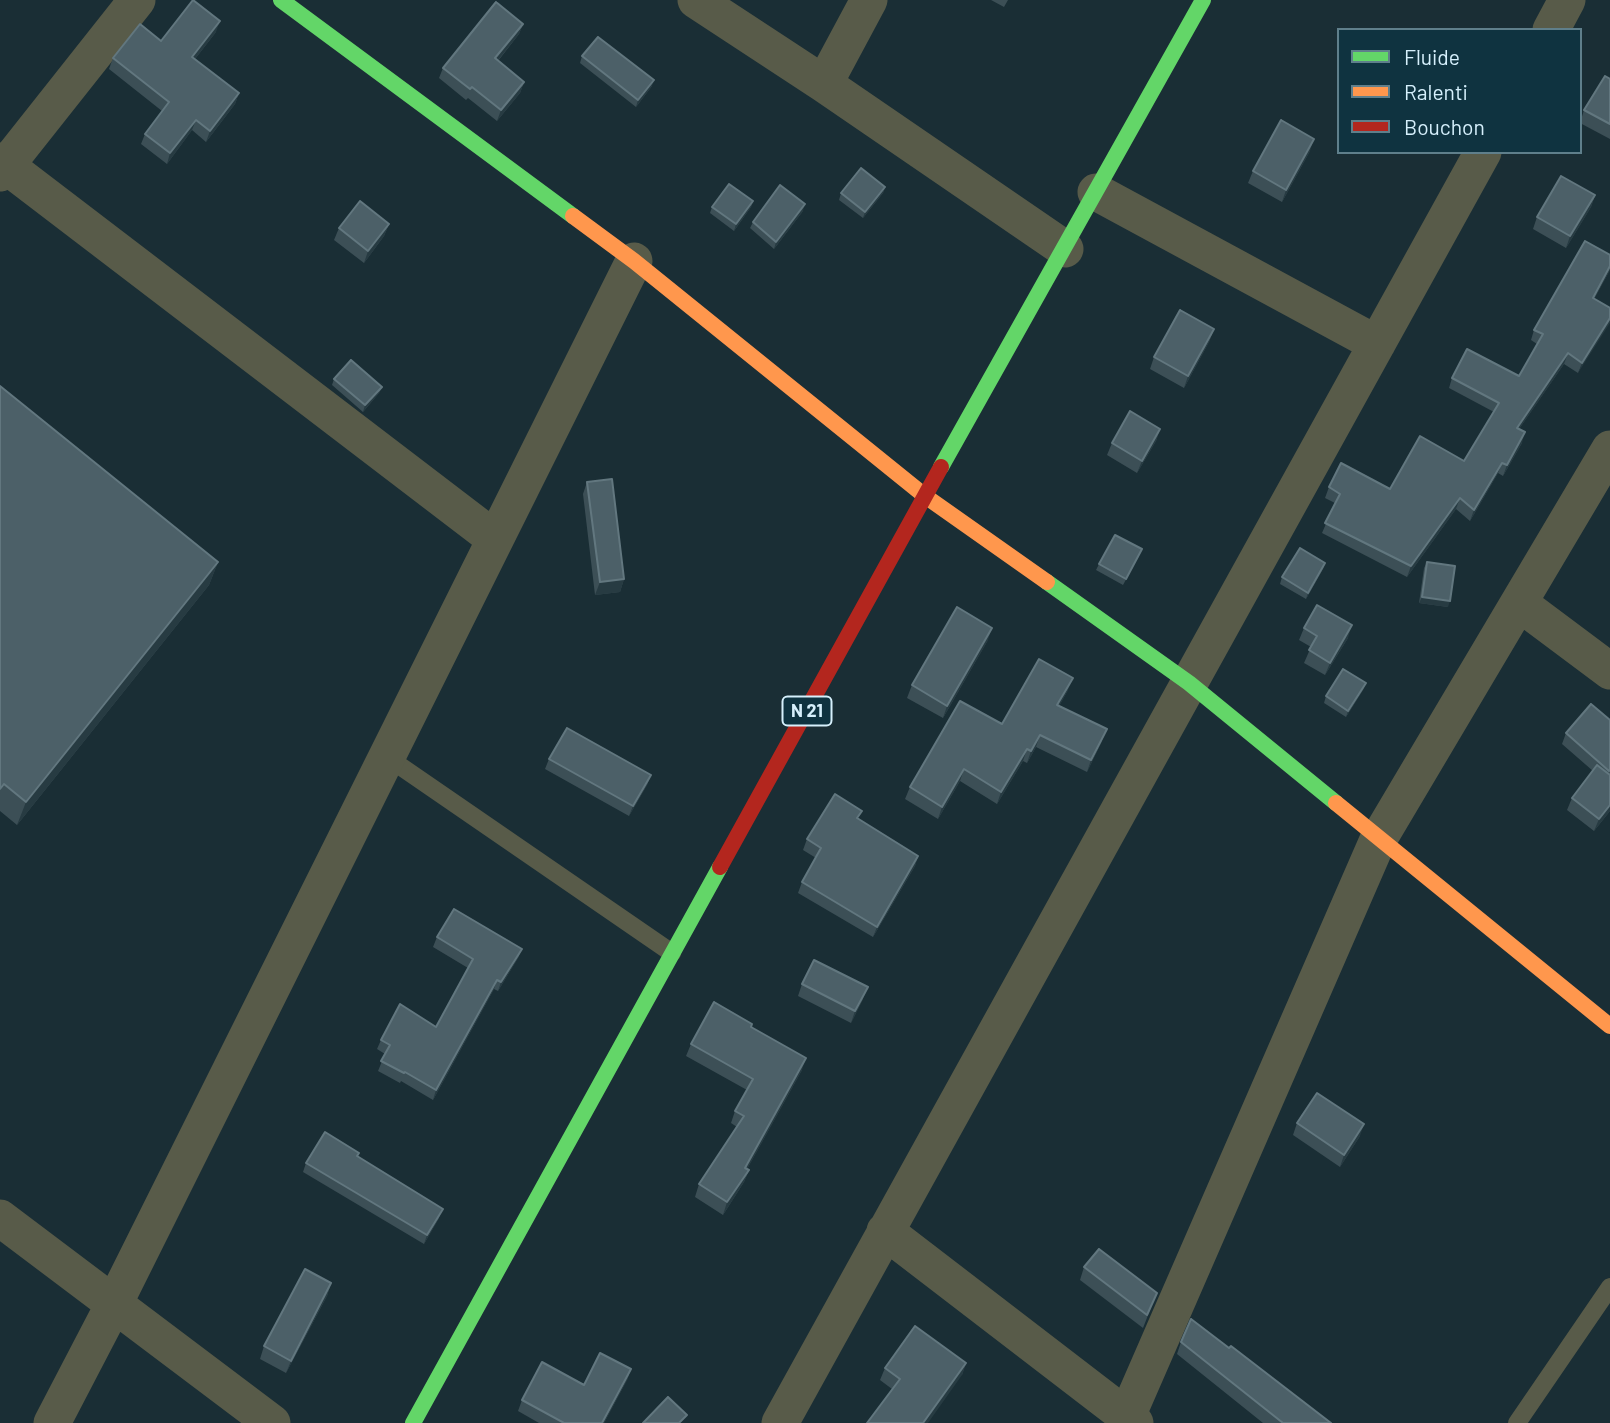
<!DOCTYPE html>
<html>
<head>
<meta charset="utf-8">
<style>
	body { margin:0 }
	#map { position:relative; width:1610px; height:1423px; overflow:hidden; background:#1a2e35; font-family:Barlow,sans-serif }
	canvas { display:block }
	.legend { position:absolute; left:1337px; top:28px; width:245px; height:126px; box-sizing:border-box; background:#0f3340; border:2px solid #5f7f8b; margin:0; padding:9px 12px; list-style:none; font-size:21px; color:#d6f0fc }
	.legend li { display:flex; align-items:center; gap:14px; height:35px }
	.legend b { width:35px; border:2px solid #5f7f8b }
</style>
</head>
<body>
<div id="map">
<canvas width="1610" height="1423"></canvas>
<ul class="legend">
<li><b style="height:9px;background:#63d668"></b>Fluide</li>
<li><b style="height:9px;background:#ff974d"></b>Ralenti</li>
<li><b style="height:9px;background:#b3261e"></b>Bouchon</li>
</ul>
</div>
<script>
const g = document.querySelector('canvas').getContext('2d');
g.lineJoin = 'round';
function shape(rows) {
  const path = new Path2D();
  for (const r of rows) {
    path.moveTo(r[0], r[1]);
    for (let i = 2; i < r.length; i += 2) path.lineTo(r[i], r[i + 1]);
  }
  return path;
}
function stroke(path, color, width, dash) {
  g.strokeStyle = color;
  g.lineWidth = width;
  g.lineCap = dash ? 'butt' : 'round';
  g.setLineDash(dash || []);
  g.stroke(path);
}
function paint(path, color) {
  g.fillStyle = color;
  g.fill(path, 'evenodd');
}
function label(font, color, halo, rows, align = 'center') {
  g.font = font + ' Barlow,sans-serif';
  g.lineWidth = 5;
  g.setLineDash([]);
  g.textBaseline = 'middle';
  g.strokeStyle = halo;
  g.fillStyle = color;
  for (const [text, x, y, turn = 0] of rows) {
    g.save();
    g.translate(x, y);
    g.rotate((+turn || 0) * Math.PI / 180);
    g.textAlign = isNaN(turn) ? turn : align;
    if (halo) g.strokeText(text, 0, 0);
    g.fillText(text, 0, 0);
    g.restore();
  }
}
stroke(shape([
	[387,757,672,953],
	[1517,1423,1610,1287]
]), '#585b49', 18);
stroke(shape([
	[696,0,824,84,1065,249],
	[1551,30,1567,0],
	[824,84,869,0],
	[0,161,495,539],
	[0,173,137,0],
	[1096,192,1377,344],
	[1519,603,1610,671],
	[0,1218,272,1423],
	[885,1231,1135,1423],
	[52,1423,114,1304,634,261],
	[780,1423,1483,152],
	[1124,1423,1378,840,1610,449]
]), '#585b49', 37);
stroke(shape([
	[281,0,573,216],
	[941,467,1203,0],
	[1047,582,1189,683,1336,803],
	[413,1423,720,867]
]), '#63d668', 16);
stroke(shape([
	[573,216,634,261,925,496,1047,582],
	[1336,803,1610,1026]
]), '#ff974d', 16);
stroke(shape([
	[720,867,941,467]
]), '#b3261e', 16);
paint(shape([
	[991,0,1008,0,1004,7],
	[523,24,519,34,498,61,524,82,520,93,497,121,468,98,466,100,439,78,443,68],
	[216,32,195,59,239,93,235,104,206,142,192,130,167,164,141,144,145,134,162,111,109,69,113,58,161,41],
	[582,56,652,86,636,107,580,63],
	[1610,79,1610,139,1580,123,1584,110],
	[1310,151,1282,202,1248,183,1253,171],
	[885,187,883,193,863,218,839,200,841,193],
	[1595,195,1591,207,1566,248,1533,229,1537,217],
	[753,201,751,207,734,231,710,213,712,207],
	[803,211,774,249,750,228,753,222],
	[389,224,384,236,364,263,334,240,339,228],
	[1610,270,1594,299,1610,308,1578,373,1564,364,1519,429,1522,443,1503,476,1498,473,1470,521,1456,509,1407,577,1322,533,1335,503,1325,498,1329,487,1390,489,1464,461,1494,412,1449,388,1452,378,1519,376,1537,344,1531,340,1534,330],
	[1214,329,1209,342,1184,388,1150,369,1154,357],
	[334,379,382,387,379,393,363,412,332,385],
	[0,386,218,562,209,585,17,825,0,811],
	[1160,429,1156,441,1137,473,1107,455,1112,443],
	[587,482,624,579,620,592,595,595,583,494],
	[1139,556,1123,585,1096,570,1099,564],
	[1427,562,1448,607,1419,603,1424,568],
	[1325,563,1323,569,1306,599,1280,584,1282,577],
	[1304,628,1348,638,1325,675,1304,663,1311,647,1299,640],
	[988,640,943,718,907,698,912,685],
	[1366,683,1363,690,1346,717,1324,703,1326,696],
	[1068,690,1059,706,1102,741,1087,772,1036,747,1027,763,1023,761,997,804,960,781,938,819,905,799,910,787,1002,724],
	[1610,720,1610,811,1594,831,1567,810,1572,798,1593,771,1562,744,1566,733],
	[549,759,651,775,647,785,629,816,545,769],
	[859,819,918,856,915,866,873,937,798,893,802,882,816,858,803,850,807,839],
	[437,937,522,949,518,958,498,991,494,989,433,1100,401,1081,400,1083,378,1071,385,1054,377,1049,381,1040,436,1027,468,968,433,947],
	[802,984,863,999,851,1023,798,996],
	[751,1027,802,1070,747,1169,749,1170,744,1182,723,1215,695,1197,699,1184,737,1127,731,1123,735,1111,747,1090,686,1056,691,1044],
	[1297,1123,1360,1136,1340,1167,1293,1135],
	[359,1153,357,1156,439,1218,424,1244,303,1172,306,1163],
	[1084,1267,1152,1305,1143,1328,1080,1280],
	[331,1283,327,1296,286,1373,260,1359,264,1346],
	[1181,1342,1229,1348,1331,1423,1263,1423,1177,1354],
	[966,1363,962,1375,892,1389,880,1380,885,1368],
	[631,1369,627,1380,604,1423,539,1423,518,1411,522,1400,584,1385]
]), '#3c4f56');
paint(shape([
	[220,21,216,32,188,68,192,57],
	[523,24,519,34,491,69,495,58],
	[654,80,652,86,636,107,638,100],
	[524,82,520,93,497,121,501,110],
	[239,93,235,104,206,142,210,131],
	[196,120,192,130,167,164,170,153],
	[1314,139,1310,151,1282,202,1286,190],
	[885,187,883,193,863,218,865,212],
	[1595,195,1591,207,1566,248,1570,236],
	[753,201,751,207,734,231,736,224],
	[805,204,803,211,774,249,776,242],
	[389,224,384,236,364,263,368,251],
	[1610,266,1610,270,1589,309,1593,298],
	[1610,318,1610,323,1578,373,1582,363],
	[1214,329,1209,342,1184,388,1188,376],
	[1568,353,1564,364,1513,438,1517,428],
	[382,387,379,393,363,412,365,405],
	[1160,429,1156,441,1137,473,1142,461],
	[1525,432,1522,443,1503,476,1507,465],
	[1502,463,1498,473,1470,521,1474,510],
	[1460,498,1456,509,1407,577,1411,566],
	[218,562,209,585,17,825,26,802],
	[1325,563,1323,569,1306,599,1308,593],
	[624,579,620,592,595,595,600,582],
	[1422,597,1450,601,1448,607,1419,603],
	[1352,625,1348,638,1325,675,1330,663],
	[992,628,988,640,943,718,947,706],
	[1073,678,1068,690,1053,717,1057,705],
	[1366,683,1363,690,1346,717,1348,711],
	[1107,729,1102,741,1087,772,1091,760],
	[1040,735,1036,747,1027,763,1031,751],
	[1027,749,1023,761,997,804,1001,792],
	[964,769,960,781,938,819,942,807],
	[651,775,647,785,629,816,633,806],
	[1610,805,1610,811,1594,831,1599,819],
	[918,856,915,866,873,937,877,927],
	[522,949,518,958,498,991,501,982],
	[497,980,494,989,433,1100,436,1090],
	[868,987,863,999,851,1023,855,1011],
	[806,1058,802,1070,741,1180,745,1168],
	[1364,1124,1360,1136,1340,1167,1344,1155],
	[749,1170,744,1182,723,1215,727,1202],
	[443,1209,439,1218,424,1244,427,1235],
	[331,1283,327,1296,286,1373,291,1361],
	[966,1363,962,1375,928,1423,923,1423],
	[631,1369,627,1380,604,1423,602,1423]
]), '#273b42');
const building = shape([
	[193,0,220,21,192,57,239,93,210,131,196,120,170,153,145,134,169,102,113,58,140,24,161,41,193,0],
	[496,2,523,24,495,58,524,82,501,110,472,87,470,89,443,68,496,2],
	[598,37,654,80,638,100,582,56,598,37],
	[1605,76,1610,79,1610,124,1584,110,1605,76],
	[1281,120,1314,139,1286,190,1253,171,1281,120],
	[861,168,885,187,865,212,841,193,861,168],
	[1561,176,1595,195,1570,236,1537,217,1561,176],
	[729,184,753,201,736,224,712,207,729,184],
	[780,185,805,204,776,242,753,222,780,185],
	[360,201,389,224,368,251,339,228,360,201],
	[1585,241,1610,255,1610,266,1593,298,1610,308,1610,318,1582,363,1568,353,1517,428,1525,432,1507,465,1502,463,1474,510,1460,498,1411,566,1325,523,1340,494,1329,487,1341,463,1390,489,1420,436,1464,461,1499,403,1452,378,1467,349,1519,376,1543,334,1534,330,1585,241],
	[1180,310,1214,329,1188,376,1154,357,1180,310],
	[351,360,382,387,365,405,334,379,351,360],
	[0,386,218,562,26,802,4,784,0,789,0,386],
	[1130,411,1160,429,1142,461,1112,443,1130,411],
	[612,479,624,579,600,582,587,482,612,479],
	[1115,535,1142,549,1126,579,1099,564,1115,535],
	[1300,548,1325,563,1308,593,1282,577,1300,548],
	[1427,562,1455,566,1450,601,1422,597,1427,562],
	[1317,605,1352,625,1330,663,1309,650,1317,636,1304,628,1317,605],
	[957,607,992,628,947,706,912,685,957,607],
	[1039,659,1073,678,1057,705,1107,729,1091,760,1040,735,1031,751,1027,749,1001,792,964,769,942,807,910,787,960,701,1002,724,1039,659],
	[1343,669,1366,683,1348,711,1326,696,1343,669],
	[1591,704,1610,720,1610,769,1609,771,1566,733,1591,704],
	[567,728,651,775,633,806,549,759,567,728],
	[1597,765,1610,775,1610,805,1599,819,1572,798,1597,765],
	[835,794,862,811,857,818,918,856,877,927,802,882,821,848,807,839,835,794],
	[454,909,522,949,501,982,497,980,436,1090,405,1072,404,1073,381,1061,390,1045,381,1040,400,1004,436,1027,473,959,437,937,454,909],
	[814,960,868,987,855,1011,802,984,814,960],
	[714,1002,752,1024,751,1027,806,1058,745,1168,749,1170,727,1202,699,1184,744,1116,735,1111,753,1079,691,1044,714,1002],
	[1317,1093,1364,1124,1344,1155,1297,1123,1317,1093],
	[325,1132,359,1153,357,1156,443,1209,427,1235,306,1163,325,1132],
	[1099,1249,1157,1293,1147,1315,1084,1267,1099,1249],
	[305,1269,331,1283,291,1361,264,1346,305,1269],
	[1191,1319,1229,1348,1231,1346,1331,1423,1283,1423,1181,1342,1191,1319],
	[915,1326,966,1363,923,1423,867,1423,900,1379,885,1368,915,1326],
	[600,1353,631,1369,602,1423,564,1423,522,1400,542,1362,584,1385,600,1353],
	[668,1397,687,1415,679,1423,643,1423,668,1397]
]);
paint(building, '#4c6068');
stroke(building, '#62777f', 2);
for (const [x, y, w] of [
	[807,711,49]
]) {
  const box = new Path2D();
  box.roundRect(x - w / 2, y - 14.5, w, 29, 5);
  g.fillStyle = '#0f3340';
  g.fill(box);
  stroke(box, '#d6f0fc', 2);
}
label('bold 18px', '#d6f0fc', null, [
	["N 21",807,711]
]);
</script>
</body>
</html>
